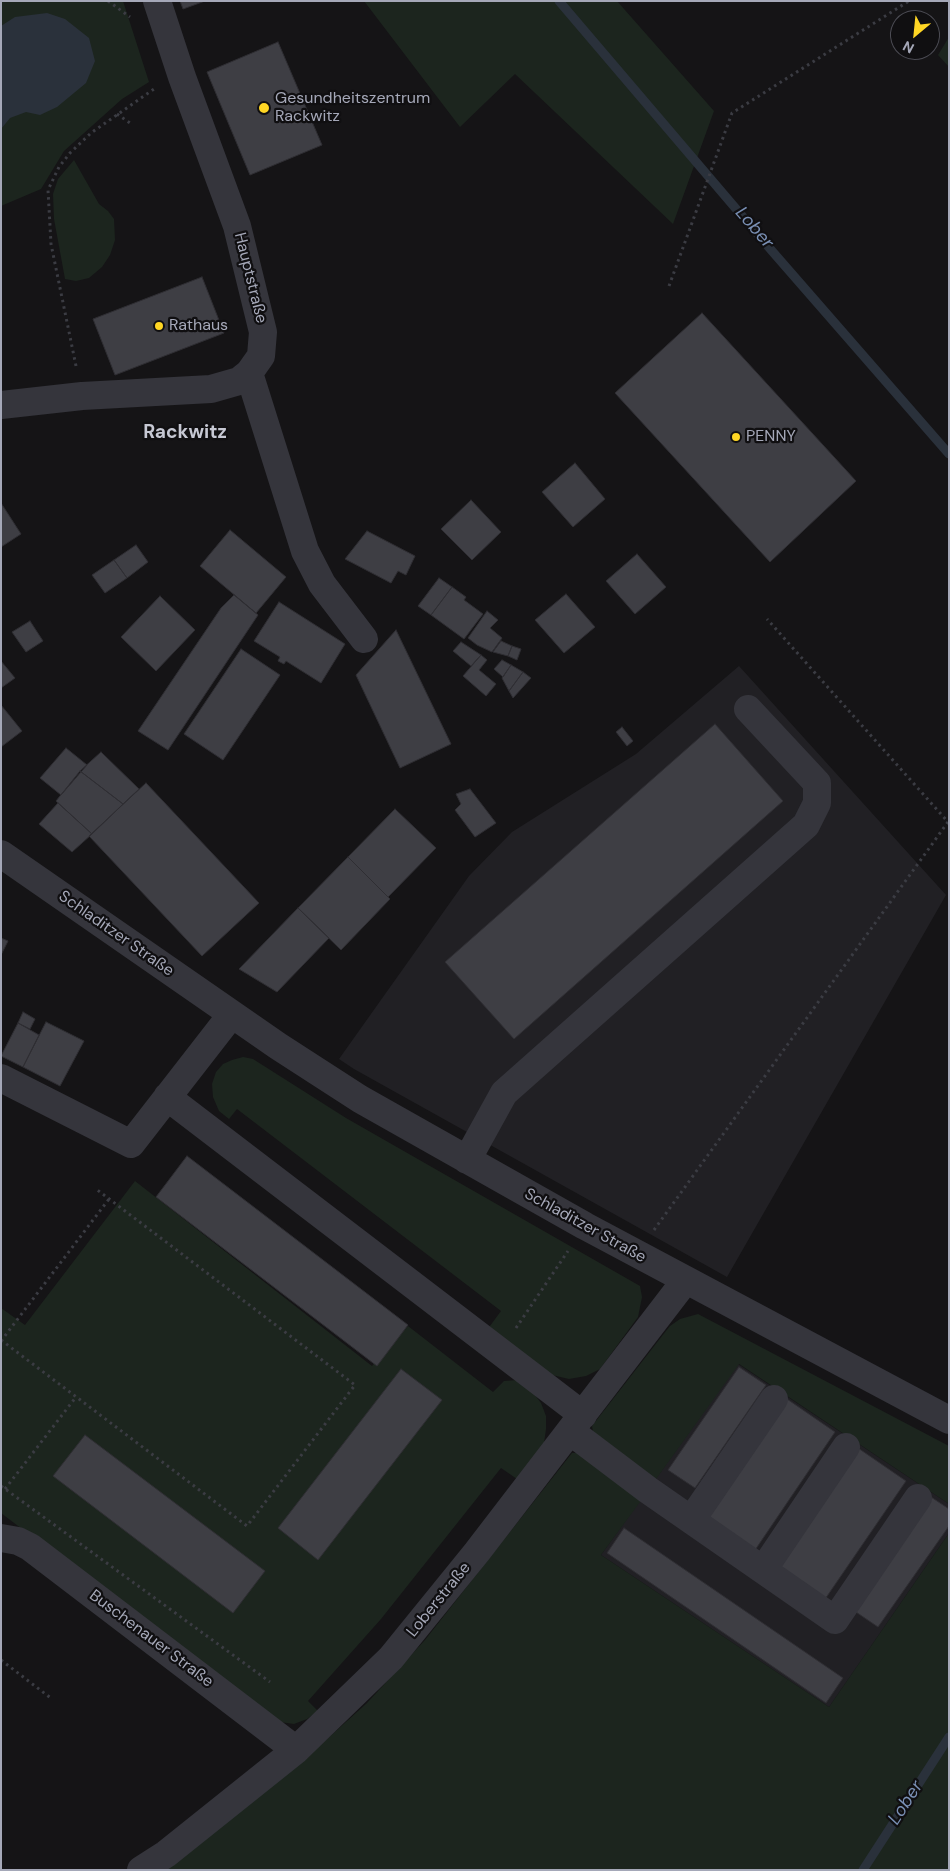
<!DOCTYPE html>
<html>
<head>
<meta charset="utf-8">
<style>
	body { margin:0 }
	#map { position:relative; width:950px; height:1871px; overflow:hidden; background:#151416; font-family:"DM Sans",sans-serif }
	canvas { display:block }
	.frame { position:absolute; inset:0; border:2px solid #a5a8b8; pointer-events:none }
	.north { position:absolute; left:890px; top:10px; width:50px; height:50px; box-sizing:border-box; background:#100f11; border:1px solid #4c4c54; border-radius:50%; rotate:208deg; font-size:14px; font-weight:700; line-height:20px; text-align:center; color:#a5a8b8 }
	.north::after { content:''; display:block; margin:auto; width:18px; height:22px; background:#ffd624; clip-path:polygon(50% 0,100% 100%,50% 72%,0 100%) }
</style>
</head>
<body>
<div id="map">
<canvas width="950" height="1871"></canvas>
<div class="frame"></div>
<div class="north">N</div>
</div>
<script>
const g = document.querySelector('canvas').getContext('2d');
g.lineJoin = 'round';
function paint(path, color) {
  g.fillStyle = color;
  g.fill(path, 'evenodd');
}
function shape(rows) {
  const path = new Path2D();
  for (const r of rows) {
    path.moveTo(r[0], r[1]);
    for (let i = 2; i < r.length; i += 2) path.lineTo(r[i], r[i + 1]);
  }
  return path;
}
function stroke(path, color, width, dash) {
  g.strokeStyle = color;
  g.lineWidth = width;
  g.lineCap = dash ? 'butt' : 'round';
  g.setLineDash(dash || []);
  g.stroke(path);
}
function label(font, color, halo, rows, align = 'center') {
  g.font = font + ' "DM Sans",sans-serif';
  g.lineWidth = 4.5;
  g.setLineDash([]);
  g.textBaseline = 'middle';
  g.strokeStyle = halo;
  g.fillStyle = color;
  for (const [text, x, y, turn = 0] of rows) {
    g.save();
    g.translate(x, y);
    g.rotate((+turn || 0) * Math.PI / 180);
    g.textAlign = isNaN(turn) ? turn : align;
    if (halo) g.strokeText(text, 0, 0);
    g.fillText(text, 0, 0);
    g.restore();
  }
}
paint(shape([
	[739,666,946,895,727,1277,354,1069,339,1059,469,876,512,832,636,754],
	[738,1364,949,1504,949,1533,829,1707,601,1555]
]), '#212024');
paint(shape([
	[2,1,123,1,149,82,122,99,64,151,41,189,1,206],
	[364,1,617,1,714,111,673,224,515,74,460,127],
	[949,37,949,67,938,55],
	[74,160,99,204,108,211,114,219,115,240,110,255,102,267,89,278,76,281,65,279,54,219,53,194,58,179],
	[243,1057,253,1059,346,1118,640,1286,642,1297,638,1317,600,1369,586,1376,569,1379,552,1375,487,1330,501,1311,237,1109,229,1119,219,1111,213,1097,212,1084,216,1072,223,1064,232,1060],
	[135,1181,372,1366,408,1326,493,1392,504,1381,518,1380,531,1390,541,1403,546,1416,546,1429,544,1443,517,1479,501,1468,381,1619,308,1701,318,1711,307,1719,294,1724,280,1722,266,1715,1,1513,1,1308,25,1325],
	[698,1314,949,1446,949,1504,739,1364,654,1482,594,1438,592,1426,662,1336,670,1326,680,1319],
	[572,1453,583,1453,643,1498,601,1555,829,1707,949,1533,949,1870,162,1870,306,1758,367,1703,425,1640]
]), '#1c251e');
paint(shape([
	[47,13,65,19,89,38,95,61,86,83,57,107,40,115,26,112,10,118,1,129,1,26,15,17]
]), '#2a313b');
stroke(shape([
	[559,1,772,251,949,454],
	[863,1870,949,1737]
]), '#2a313b', 9);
const building = shape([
	[180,1,205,1,183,9,180,1],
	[278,42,322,145,250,175,207,72,278,42],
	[202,277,224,333,115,375,93,319,202,277],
	[702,313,856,481,770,562,615,393,702,313],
	[575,463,605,499,573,527,542,492,575,463],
	[471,500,501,532,472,560,441,529,471,500],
	[1,503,21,534,1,547,1,503],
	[230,530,286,577,256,613,200,566,230,530],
	[367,531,415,556,406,575,398,571,391,583,345,559,367,531],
	[136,545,148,562,127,578,114,560,136,545],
	[637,554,666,587,635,614,606,581,637,554],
	[114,560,127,578,105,593,92,575,114,560],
	[439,578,452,587,431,615,418,606,439,578],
	[452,587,466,597,464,600,483,614,464,639,431,615,452,587],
	[566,594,595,627,564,653,535,620,566,594],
	[234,595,258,615,168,750,138,731,221,608,234,595],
	[160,596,195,630,156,671,121,637,160,596],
	[279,602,345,644,321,683,286,661,284,664,278,661,280,657,254,641,279,602],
	[487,611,498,620,490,628,502,638,492,652,477,645,468,638,487,611],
	[30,621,43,641,26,652,12,632,30,621],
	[396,630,451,744,400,768,356,675,396,630],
	[501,641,512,646,508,656,493,652,501,641],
	[461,642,481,655,471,666,453,651,461,642],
	[512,646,521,649,517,660,508,656,512,646],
	[241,649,280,675,223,760,184,734,241,649],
	[481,655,487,660,479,670,496,684,486,696,463,676,481,655],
	[502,660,511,665,503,677,494,669,502,660],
	[1,661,15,678,1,688,1,661],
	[511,665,523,672,509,691,502,678,511,665],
	[523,672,531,678,513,698,509,691,523,672],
	[1,705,22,731,1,747,1,705],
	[715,724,783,801,514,1039,445,962,715,724],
	[622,727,633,741,627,746,616,732,622,727],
	[66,748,87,765,61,795,40,778,66,748],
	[101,752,139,789,123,804,80,771,101,752],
	[80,771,123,804,92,834,56,801,80,771],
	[146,783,259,903,202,956,89,836,146,783],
	[470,789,496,823,475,837,455,810,461,804,456,794,470,789],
	[58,803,92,834,72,852,39,824,58,803],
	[395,809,436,848,388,897,348,857,395,809],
	[348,857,390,899,341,950,298,908,348,857],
	[298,908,329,938,277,992,239,969,298,908],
	[1,938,8,941,1,955,1,938],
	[23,1012,35,1019,30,1029,18,1023,23,1012],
	[46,1022,84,1041,60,1086,23,1067,46,1022],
	[18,1023,39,1035,23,1067,1,1056,18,1023],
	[187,1156,408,1325,377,1366,156,1197,187,1156],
	[739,1367,766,1385,695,1488,668,1470,739,1367],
	[401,1369,442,1400,318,1560,278,1528,401,1369],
	[787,1399,835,1432,751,1556,703,1524,787,1399],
	[85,1435,265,1571,233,1613,53,1476,85,1435],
	[858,1448,906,1481,821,1605,773,1571,858,1448],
	[931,1497,949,1509,949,1526,878,1627,853,1610,931,1497],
	[624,1528,843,1678,826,1703,607,1553,624,1528]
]);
paint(building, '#3e3e44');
stroke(building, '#2f2e33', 1);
stroke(shape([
	[108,1,130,17],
	[117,114,130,123],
	[669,286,732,113,909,1],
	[76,366,51,244,48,190,59,167,70,153,91,133,154,89],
	[654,1230,948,822,767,619],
	[516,1328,568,1251],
	[1,1340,247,1526,355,1385,96,1189],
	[1,1341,109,1199],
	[1,1486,270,1682],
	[5,1489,76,1397],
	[1,1660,52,1699]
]), '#3b3c43', 3, [2.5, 4]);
stroke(shape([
	[249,373,305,551,322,584,364,639],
	[1,405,82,396,211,389,239,381,249,373,261,356,263,332,237,226,182,77,157,1],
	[1,854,278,1046,360,1099,585,1226,949,1420],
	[1,1078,131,1144,232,1014],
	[167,1097,583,1415],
	[467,1160,504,1093,806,825,817,803,817,783,748,709],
	[570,1431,648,1490,835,1620,918,1498],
	[692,1519,774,1399],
	[1,1538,18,1541,30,1547,296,1750],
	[763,1570,846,1447],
	[141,1870,166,1854,296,1750,391,1658,477,1552,685,1281]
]), '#35353c', 28);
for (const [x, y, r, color] of [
	[264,108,6,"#ffd624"],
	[159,326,5,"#ffd624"],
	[736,437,5,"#ffd624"]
]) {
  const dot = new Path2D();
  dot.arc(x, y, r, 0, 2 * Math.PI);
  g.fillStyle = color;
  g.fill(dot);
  stroke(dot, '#100f11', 2);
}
label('16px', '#a5a8b8', '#100f11', [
	["Gesundheitszentrum",275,99],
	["Rackwitz",275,117],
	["Rathaus",169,326],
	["PENNY",746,437]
], 'left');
label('16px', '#a5a8b8', '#100f11', [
	["Hauptstraße",250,278,76],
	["Schladitzer Straße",116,934,35],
	["Schladitzer Straße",585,1226,29],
	["Loberstraße",439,1600,-51],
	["Buschenauer Straße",151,1639,37]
]);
label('italic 18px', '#7a90b5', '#100f11', [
	["Lober",754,228,49],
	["Lober",906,1803,-57]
]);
label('bold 19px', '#c6c8d3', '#100f11', [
	["Rackwitz",185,433]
]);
</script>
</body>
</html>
